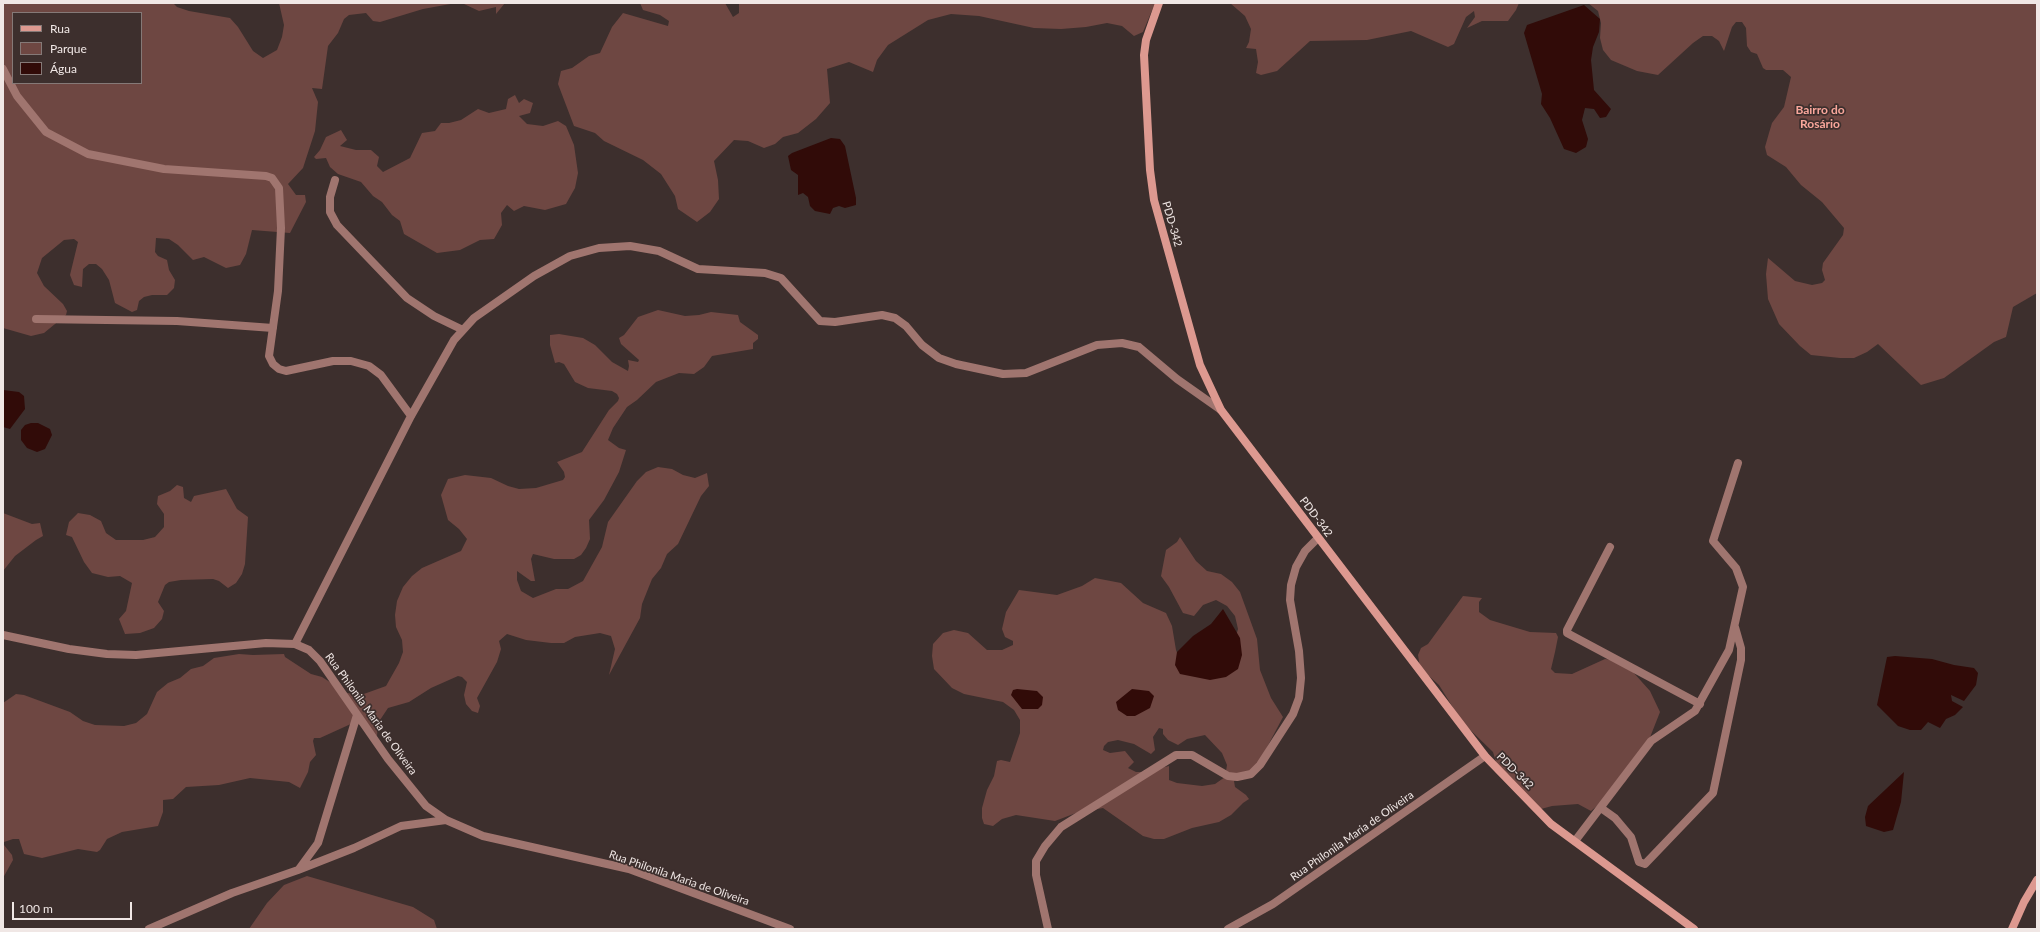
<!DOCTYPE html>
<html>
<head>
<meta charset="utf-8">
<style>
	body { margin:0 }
	#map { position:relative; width:2040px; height:932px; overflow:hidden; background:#3d2f2d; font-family:Lato,sans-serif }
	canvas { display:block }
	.frame { position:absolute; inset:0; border:4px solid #f0e7e5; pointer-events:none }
	.legend { position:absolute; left:12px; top:12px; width:130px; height:72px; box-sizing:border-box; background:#3d2f2d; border:1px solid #857977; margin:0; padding:5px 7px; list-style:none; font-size:12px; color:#f0e7e5 }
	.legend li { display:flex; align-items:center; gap:8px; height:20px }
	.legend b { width:20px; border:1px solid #857977 }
	.scale { position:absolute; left:12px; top:902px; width:120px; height:18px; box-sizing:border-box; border:2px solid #f0e7e5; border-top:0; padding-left:5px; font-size:12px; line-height:14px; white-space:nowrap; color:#f0e7e5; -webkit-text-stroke:3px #3d2f2d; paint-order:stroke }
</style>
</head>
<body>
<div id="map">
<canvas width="2040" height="932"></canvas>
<div class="frame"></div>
<ul class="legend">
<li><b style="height:5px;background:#dd9990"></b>Rua</li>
<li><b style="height:11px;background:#6e4742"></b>Parque</li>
<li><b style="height:11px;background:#310b08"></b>Água</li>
</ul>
<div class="scale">100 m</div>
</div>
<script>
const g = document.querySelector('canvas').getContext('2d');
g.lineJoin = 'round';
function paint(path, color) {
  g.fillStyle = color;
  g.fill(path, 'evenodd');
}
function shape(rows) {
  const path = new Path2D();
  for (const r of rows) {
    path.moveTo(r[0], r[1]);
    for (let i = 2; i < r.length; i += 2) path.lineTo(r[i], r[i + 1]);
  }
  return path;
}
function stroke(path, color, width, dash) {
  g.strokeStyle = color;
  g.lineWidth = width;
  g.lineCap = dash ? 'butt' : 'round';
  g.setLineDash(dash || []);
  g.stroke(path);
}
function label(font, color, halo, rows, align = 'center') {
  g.font = font + ' Lato,sans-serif';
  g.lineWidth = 3.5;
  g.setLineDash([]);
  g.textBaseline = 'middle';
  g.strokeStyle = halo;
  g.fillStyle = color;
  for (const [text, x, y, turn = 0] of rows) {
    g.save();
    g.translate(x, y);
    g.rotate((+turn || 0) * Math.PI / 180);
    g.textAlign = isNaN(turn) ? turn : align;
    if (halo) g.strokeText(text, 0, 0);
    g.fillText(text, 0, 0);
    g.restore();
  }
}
paint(shape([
	[3,3,173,3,177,7,189,11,230,18,238,27,253,51,263,58,277,50,282,37,284,25,279,3,505,3,496,14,496,7,479,11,464,4,456,3,423,9,380,22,373,21,366,13,349,15,344,19,338,33,328,46,322,89,312,88,318,102,315,131,303,168,288,184,296,195,305,195,306,202,290,233,252,230,246,254,240,265,226,268,204,257,193,260,178,245,169,239,156,238,155,252,158,256,167,260,169,270,175,280,174,288,167,295,152,295,144,297,139,301,137,310,132,312,115,303,109,280,102,269,96,264,89,264,83,269,82,287,74,285,70,275,78,242,74,239,64,240,42,258,37,273,44,286,63,304,67,311,66,315,44,333,31,336,3,328],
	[13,13,141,13,141,83,13,83],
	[640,3,725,3,733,17,739,13,739,3,1155,3,1143,32,1134,36,1122,26,1107,23,1086,27,1061,29,1034,28,979,16,951,14,928,20,888,45,877,60,873,72,849,62,827,69,830,103,816,119,798,133,783,137,775,144,764,148,748,141,734,140,714,161,718,180,719,199,710,212,697,222,678,209,675,196,661,174,643,160,604,141,595,133,574,126,558,84,561,71,572,68,589,56,600,53,612,27,623,13,668,26,669,21,660,15,643,10],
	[1230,3,1519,3,1516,10,1508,21,1482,21,1467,28,1475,17,1474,11,1466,17,1454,44,1448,47,1411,31,1367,40,1310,41,1277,71,1261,75,1256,73,1258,62,1256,49,1246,48,1249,42,1251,29,1245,16],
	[1588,3,2037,3,2037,293,2013,307,2006,337,1994,342,1944,378,1921,385,1878,344,1867,352,1854,358,1840,358,1811,355,1800,346,1779,324,1768,299,1766,274,1768,258,1795,281,1812,285,1822,283,1825,280,1822,270,1823,263,1843,235,1844,228,1822,202,1801,185,1786,167,1767,155,1765,147,1769,133,1772,123,1784,107,1791,77,1783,70,1766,70,1763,68,1757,54,1751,52,1747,46,1746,28,1742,22,1736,22,1732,27,1724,51,1719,41,1712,36,1703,36,1693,43,1658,75,1637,71,1611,60,1603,50,1600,38,1601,23,1598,11],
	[515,95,519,103,524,99,533,103,530,113,519,116,527,124,543,126,558,121,566,126,574,145,578,173,575,188,566,204,545,210,524,206,514,211,507,205,501,213,502,225,494,239,480,240,460,250,437,253,404,234,400,221,392,215,382,202,373,196,361,182,338,174,330,167,326,158,316,159,314,157,320,150,326,137,341,130,347,140,340,146,356,150,371,150,379,157,377,166,383,172,410,158,422,133,435,131,441,123,449,123,461,120,478,109,489,113,506,109,508,99],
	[658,310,685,316,699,315,711,312,738,315,740,322,758,335,758,339,753,343,753,349,712,356,704,367,694,374,679,373,656,382,637,400,627,407,613,428,608,440,619,448,626,450,619,472,604,500,589,520,590,539,586,548,581,555,574,559,554,559,533,554,531,559,535,581,531,581,517,571,517,580,521,591,533,598,556,589,568,589,583,581,602,547,608,522,637,481,646,472,658,467,672,469,683,475,695,478,707,473,709,486,701,496,678,544,667,554,661,568,652,579,642,604,640,618,609,675,615,649,611,636,600,633,575,637,564,643,551,643,526,640,507,634,499,641,501,649,497,662,477,698,480,706,478,713,472,711,466,704,464,695,467,682,462,677,458,676,431,688,409,702,388,708,378,723,377,736,360,725,353,723,320,738,314,738,313,741,316,755,310,762,308,772,300,788,289,782,250,778,219,785,186,787,173,799,163,800,163,812,158,826,122,832,107,839,100,850,97,852,78,849,42,858,24,854,19,839,13,839,4,842,4,845,12,855,13,860,3,878,3,703,16,694,24,695,70,712,83,721,95,725,124,726,136,723,147,714,157,692,168,683,180,678,191,669,203,666,214,658,239,654,253,655,284,654,285,657,311,674,322,677,347,693,361,695,386,686,399,663,403,652,402,640,396,627,395,615,397,601,403,587,412,576,422,568,461,551,467,539,459,529,448,520,441,495,448,479,465,475,491,478,508,486,519,489,536,488,563,480,565,477,564,472,557,462,582,452,609,410,618,401,619,398,617,394,612,391,588,388,575,382,564,364,559,362,555,363,550,345,550,335,559,334,583,338,595,345,612,362,628,371,629,366,628,360,638,362,639,360,621,344,619,338,624,335,638,317],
	[177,485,183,487,184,498,191,502,194,496,226,489,237,509,248,517,245,564,242,574,236,583,228,588,219,581,213,579,181,580,169,582,165,585,158,602,164,611,162,619,154,628,140,633,125,634,119,619,126,611,132,583,120,576,108,577,92,573,84,562,72,537,66,535,69,522,78,513,90,515,101,521,106,533,116,540,143,540,155,537,164,527,164,514,157,504,158,496,170,491],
	[3,513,32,524,40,523,43,536,36,540,15,556,3,571],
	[1180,537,1196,561,1207,571,1221,574,1232,582,1240,592,1257,639,1260,670,1271,698,1283,717,1256,768,1234,781,1235,787,1246,795,1249,799,1243,803,1231,815,1219,822,1192,828,1164,839,1154,839,1143,836,1103,808,1076,813,1055,821,1016,815,1002,819,993,826,984,824,982,818,982,808,987,790,994,776,997,761,1001,760,1010,762,1020,733,1020,720,1014,710,1003,702,964,694,952,688,934,669,932,656,933,644,943,633,954,630,968,633,987,650,1002,650,1013,645,1013,641,1005,637,1002,629,1006,612,1019,590,1057,595,1082,586,1095,578,1121,583,1143,603,1166,613,1172,626,1176,650,1181,663,1231,654,1238,629,1235,616,1227,606,1216,600,1203,605,1194,616,1183,613,1169,587,1161,576,1166,550,1177,542],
	[1159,728,1163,729,1163,734,1168,740,1178,745,1187,739,1205,735,1222,753,1227,765,1225,777,1215,784,1202,786,1177,783,1169,780,1169,766,1144,772,1136,772,1128,768,1134,762,1125,751,1110,753,1103,750,1104,746,1108,742,1118,740,1134,744,1151,754,1155,750,1153,737],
	[1463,596,1482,598,1479,602,1479,612,1490,620,1530,632,1556,633,1558,637,1555,652,1551,669,1555,673,1572,674,1605,659,1613,660,1633,672,1650,691,1660,712,1647,745,1629,770,1626,781,1591,811,1578,804,1552,806,1541,809,1500,775,1493,752,1457,717,1452,706,1439,685,1420,668,1418,655,1421,648,1428,644],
	[307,876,413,907,434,920,437,929,249,929,267,903,284,885]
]), '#6e4742');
paint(shape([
	[1584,5,1600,19,1599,32,1593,47,1591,60,1594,90,1611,109,1606,117,1600,118,1594,109,1585,108,1582,120,1588,139,1586,147,1576,153,1564,149,1550,118,1541,104,1542,94,1524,33,1527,25],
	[831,138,840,139,845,146,856,198,856,205,845,208,839,206,833,208,830,214,815,211,810,206,808,197,803,193,798,195,798,175,791,170,788,156,792,153],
	[3,390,19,392,24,396,25,409,10,429,3,427],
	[31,423,38,423,50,429,52,435,45,449,37,452,27,448,21,440,21,430,25,425],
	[1223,609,1240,638,1242,655,1238,669,1226,677,1210,680,1180,674,1175,665,1177,652,1193,636,1211,624],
	[1895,656,1932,659,1954,665,1974,668,1978,673,1976,685,1964,701,1951,695,1952,701,1963,707,1955,715,1946,719,1940,728,1928,722,1921,730,1910,730,1898,726,1877,705,1887,657],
	[1017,689,1037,691,1043,697,1042,705,1038,709,1022,709,1011,695,1013,690],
	[1132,689,1149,691,1154,696,1150,708,1135,716,1127,716,1118,710,1116,702],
	[1904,772,1901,802,1893,830,1884,832,1866,826,1865,817,1868,806]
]), '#310b08');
stroke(shape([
	[3,69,17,96,46,132,88,154,164,169,266,176,272,178,279,188,281,228,278,291,269,356,273,364,279,369,286,371,333,361,351,361,369,366,381,375,411,416],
	[335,180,330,197,330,212,337,225,407,298,434,316,463,330],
	[36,319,177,321,273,328],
	[1610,547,1567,630,1567,633,1700,704],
	[3,635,69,649,107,654,136,655,266,643,295,644,309,650,320,661,388,759,426,806,446,820,483,836,629,869,790,929],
	[295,644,411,416,454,340,474,318,534,276,570,256,599,248,630,246,659,251,698,269,765,273,781,278,820,321,835,322,882,315,895,318,906,326,922,345,939,358,956,364,1003,374,1026,373,1097,345,1122,343,1139,347,1177,379,1221,410],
	[1601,808,1615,818,1631,837,1639,862,1645,864,1713,793,1741,660,1741,648,1735,627],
	[1575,841,1651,741,1695,711,1729,650,1743,587,1736,568,1713,541,1738,463],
	[299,869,318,843,357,715],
	[149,929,232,893,298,870,354,848,401,826,446,820],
	[1048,929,1036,875,1036,861,1045,846,1061,827,1176,755,1192,755,1228,776,1237,777,1251,774,1260,765,1293,714,1299,698,1301,678,1299,651,1290,600,1291,585,1296,567,1305,551,1318,538],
	[1228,929,1273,904,1485,756]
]), '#a0756f', 8);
stroke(shape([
	[1159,3,1146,40,1144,55,1150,170,1154,200,1200,365,1221,410,1485,756,1551,824,1694,929],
	[2012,929,2024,902,2037,880]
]), '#dd9990', 8);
label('11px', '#f0e7e5', '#3d2f2d', [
	["PDD-342",1172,224,74],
	["PDD-342",1316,517,53],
	["Rua Philonila Maria de Oliveira",371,714,54],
	["PDD-342",1515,771,45],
	["Rua Philonila Maria de Oliveira",1352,836,-35],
	["Rua Philonila Maria de Oliveira",679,878,19]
]);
label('bold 12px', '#f9a69b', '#3d2f2d', [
	["Bairro do",1820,110],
	["Rosário",1820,124]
]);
</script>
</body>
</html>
